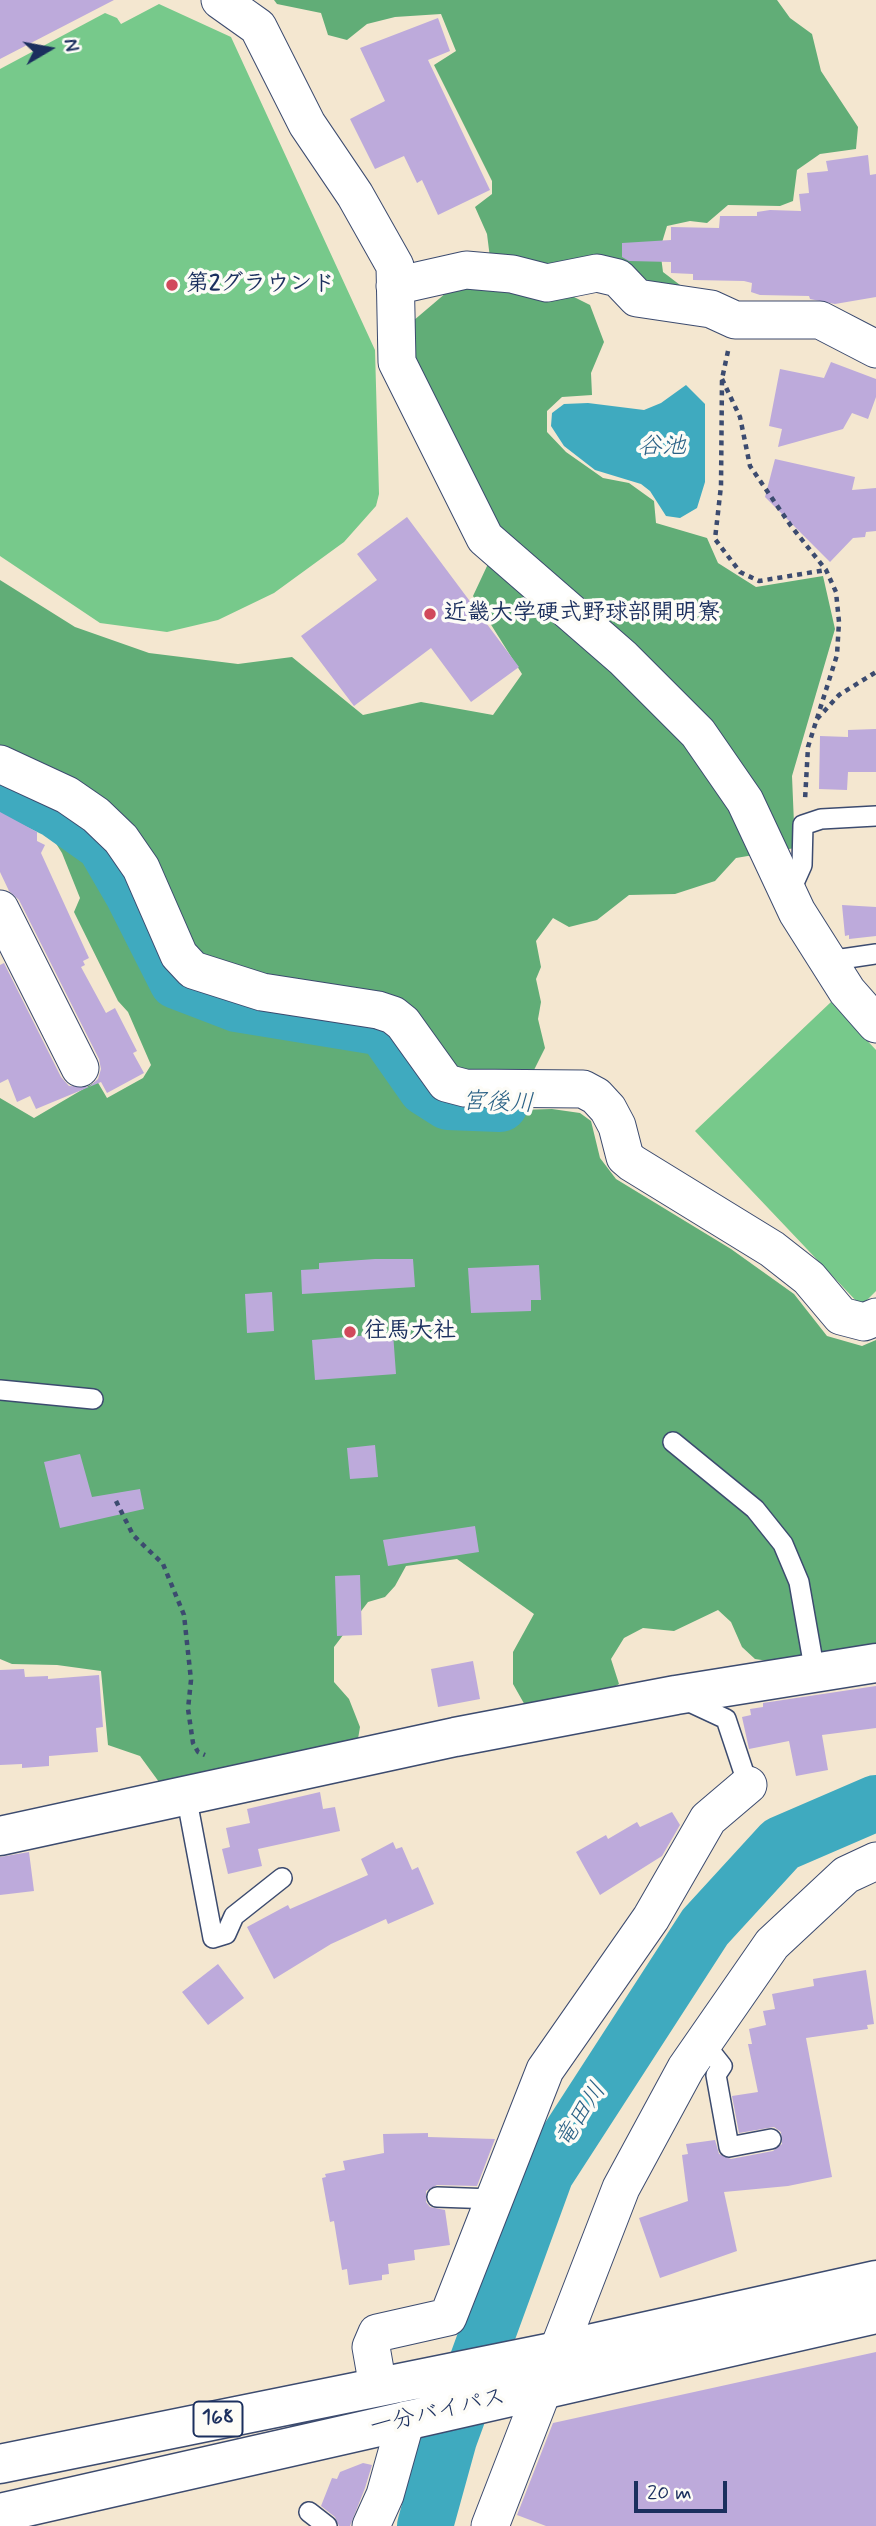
<!DOCTYPE html>
<html>
<head>
<meta charset="utf-8">
<style>
	body { margin:0 }
	#map { position:relative; width:876px; height:2526px; overflow:hidden; background:#f4e7d0; font-family:Mynerve,sans-serif }
	canvas { display:block }
	.north { position:absolute; left:14px; top:14px; width:70px; height:70px; -webkit-text-stroke:5px #fdfcf7; paint-order:stroke; rotate:80deg; font-size:19px; font-weight:700; line-height:28px; text-align:center; color:#1b2f5e }
	.north::after { content:''; display:block; margin:auto; width:24px; height:32px; background:#1b2f5e; clip-path:polygon(50% 0,100% 100%,50% 72%,0 100%) }
	.scale { position:absolute; left:634px; top:2481px; width:93px; height:32px; box-sizing:border-box; border:4px solid #1b2f5e; border-top:0; padding-left:9px; font-size:21px; line-height:24px; white-space:nowrap; color:#1b2f5e; -webkit-text-stroke:5px #fdfcf7; paint-order:stroke }
</style>
</head>
<body>
<div id="map">
<canvas width="876" height="2526"></canvas>
<div class="north">N</div>
<div class="scale">20 m</div>
</div>
<script>
const g = document.querySelector('canvas').getContext('2d');
g.lineJoin = 'round';
function paint(path, color) {
  g.fillStyle = color;
  g.fill(path, 'evenodd');
}
function shape(rows) {
  const path = new Path2D();
  for (const r of rows) {
    path.moveTo(r[0], r[1]);
    for (let i = 2; i < r.length; i += 2) path.lineTo(r[i], r[i + 1]);
  }
  return path;
}
function stroke(path, color, width, dash) {
  g.strokeStyle = color;
  g.lineWidth = width;
  g.lineCap = dash ? 'butt' : 'round';
  g.setLineDash(dash || []);
  g.stroke(path);
}
function label(font, color, halo, rows, align = 'center') {
  g.font = font + ' Mynerve,"Klee One",sans-serif';
  g.lineWidth = 7;
  g.setLineDash([]);
  g.textBaseline = 'middle';
  g.strokeStyle = halo;
  g.fillStyle = color;
  for (const [text, x, y, turn = 0] of rows) {
    g.save();
    g.translate(x, y);
    g.rotate((+turn || 0) * Math.PI / 180);
    g.textAlign = isNaN(turn) ? turn : align;
    if (halo) g.strokeText(text, 0, 0);
    g.fillText(text, 0, 0);
    g.restore();
  }
}
paint(shape([
	[159,4,231,37,375,350,379,494,376,506,344,542,274,593,218,620,167,632,100,623,0,556,0,69,105,13,117,18,121,24],
	[831,1002,876,1050,876,1291,861,1306,695,1131]
]), '#77c98b');
paint(shape([
	[274,0,777,0,790,18,812,34,821,71,858,127,856,149,820,154,797,170,793,201,780,206,728,205,707,223,690,221,667,226,660,249,663,272,680,285,681,291,490,258,487,234,475,207,492,194,492,181,434,65,456,51,441,14,395,17,367,24,347,40,328,35,321,13,277,4],
	[453,287,568,294,590,305,604,342,591,373,592,395,562,397,547,411,547,432,566,452,603,478,629,483,654,501,656,523,707,538,718,563,756,587,823,576,835,629,792,776,795,848,736,858,715,881,675,894,629,895,597,920,569,927,553,918,536,941,541,967,536,979,541,1002,538,1019,545,1048,530,1078,451,1072,327,993,189,953,158,882,0,755,0,580,75,627,149,653,238,664,292,657,363,715,421,702,493,715,522,674,473,596,502,534,491,521,458,442,407,356,413,321],
	[55,819,87,838,131,896,154,957,172,986,232,1009,370,1032,384,1037,414,1083,435,1104,485,1111,552,1109,580,1113,591,1121,600,1158,616,1179,731,1249,794,1294,827,1336,862,1346,876,1340,876,1645,775,1662,755,1659,742,1647,731,1622,718,1610,674,1631,643,1628,624,1638,611,1659,619,1684,607,1692,526,1707,513,1684,513,1652,534,1614,457,1559,406,1566,395,1586,385,1597,368,1602,334,1647,334,1682,349,1699,360,1727,358,1739,159,1782,140,1756,108,1745,101,1671,57,1665,12,1664,0,1659,0,1098,34,1118,97,1081,107,1098,143,1078,151,1065,128,1012,118,1001,74,912,80,898,62,853,45,826]
]), '#61ad77');
paint(shape([
	[686,385,705,404,705,482,697,508,680,518,666,516,650,491,641,484,595,470,564,446,551,426,552,413,564,404,588,403,644,410,661,403]
]), '#3faabf');
stroke(shape([
	[0,783,56,810,104,844,133,894,177,981,237,1004,384,1028,426,1088,448,1102,500,1104],
	[425,2526,449,2439,546,2173,705,1927,781,1844,876,1803]
]), '#3faabf', 56);
paint(shape([
	[0,0,114,0,0,59],
	[438,18,450,51,428,60,490,190,438,215,422,180,417,183,404,156,375,169,350,119,385,101,360,48],
	[868,155,870,175,876,174,876,297,835,304,810,299,809,296,760,295,751,292,752,283,744,281,693,280,693,274,671,273,671,262,629,261,622,257,622,243,671,240,671,227,719,228,720,216,757,216,757,212,770,210,801,211,799,194,809,193,807,173,828,171,826,161],
	[831,362,876,379,876,397,868,419,852,413,843,429,778,447,782,429,769,426,780,369,824,378],
	[775,459,855,477,852,490,876,488,876,531,866,532,865,537,853,538,830,562,765,497],
	[407,517,519,667,471,702,431,648,354,706,301,636,377,580,357,554],
	[876,729,876,772,848,772,847,790,819,789,820,736,848,737,848,730],
	[0,812,37,832,37,841,45,845,41,853,89,958,83,961,85,965,81,967,106,1013,115,1008,137,1051,133,1053,144,1073,107,1093,101,1082,89,1087,98,1079,101,1069,99,1059,19,900,9,891,0,872],
	[842,905,876,907,876,936,849,939,849,935,845,936],
	[4,963,61,1077,69,1086,89,1087,36,1109,30,1096,17,1102,8,1079,0,1083,0,965],
	[375,1259,413,1259,415,1287,302,1294,301,1270,319,1269,319,1263],
	[539,1265,541,1300,531,1300,531,1311,471,1313,468,1268],
	[272,1292,274,1331,247,1333,245,1294],
	[393,1333,396,1374,315,1380,312,1340],
	[375,1445,378,1477,350,1479,347,1448],
	[80,1454,92,1497,140,1489,144,1509,60,1528,44,1462],
	[475,1526,479,1552,388,1566,383,1540],
	[360,1575,362,1635,337,1636,335,1576],
	[473,1661,480,1699,438,1707,431,1669],
	[24,1669,25,1677,48,1676,48,1679,99,1675,103,1727,96,1728,98,1752,49,1756,49,1766,22,1768,22,1764,0,1765,0,1670],
	[876,1686,876,1728,822,1735,828,1770,796,1776,789,1741,749,1749,742,1717,751,1715,750,1709,763,1707,763,1703],
	[320,1792,323,1809,335,1807,340,1831,258,1849,262,1866,228,1874,222,1849,230,1847,226,1828,250,1823,247,1809],
	[672,1812,680,1825,662,1856,600,1895,576,1852,606,1835,608,1839,637,1822,640,1827],
	[393,1842,396,1849,402,1847,412,1870,418,1867,434,1904,388,1924,386,1919,331,1944,274,1979,247,1927,288,1905,290,1909,368,1875,361,1859],
	[29,1852,34,1891,0,1895,0,1857],
	[218,1964,244,1998,208,2025,182,1992],
	[866,1970,874,2024,867,2025,868,2029,806,2038,832,2177,788,2186,724,2192,737,2251,660,2278,639,2218,688,2201,682,2155,688,2154,686,2144,715,2140,719,2154,731,2159,773,2151,782,2144,781,2132,774,2127,739,2133,732,2096,758,2092,748,2044,752,2044,749,2029,766,2025,763,2011,775,2009,772,1994,814,1986,813,1979],
	[428,2133,428,2137,495,2139,477,2186,437,2185,426,2191,426,2202,430,2207,445,2210,450,2245,414,2250,415,2260,388,2264,389,2274,382,2275,382,2280,349,2285,347,2269,342,2270,334,2221,330,2222,322,2178,326,2177,325,2174,345,2170,343,2161,384,2153,383,2134],
	[876,2352,876,2526,546,2526,517,2515,553,2423],
	[363,2463,372,2465,365,2488,350,2526,339,2526,335,2517,321,2506,332,2478,337,2479,340,2472]
]), '#bdaadb');
const service = shape([
	[789,894,802,865,803,825,821,819,876,816],
	[828,961,876,954],
	[0,1390,93,1399],
	[673,1442,755,1509,783,1544,799,1582,815,1673],
	[683,1699,726,1719,748,1785],
	[186,1795,213,1938,226,1934,234,1916,282,1878],
	[703,2042,722,2066,716,2075,729,2147,771,2139],
	[437,2197,493,2199],
	[309,2512,327,2526]
]);
const minor = shape([
	[220,0,258,27,307,124,355,195,395,266,397,362,485,538,623,658,698,733,745,801,797,912,847,991,876,1024],
	[395,286,466,270,512,274,547,283,597,273,618,278,637,298,711,309,735,320,820,320,876,349],
	[0,764,67,795,96,815,121,839,141,868,179,955,193,970,262,992,378,1010,393,1015,403,1023,446,1083,465,1088,583,1089,596,1096,608,1109,617,1126,625,1157,632,1163,772,1249,809,1278,841,1316,864,1322,876,1317],
	[0,909,80,1068],
	[378,2387,371,2347,377,2333,448,2317,545,2070,651,1918,708,1819,748,1785],
	[371,2526,385,2495,406,2420],
	[490,2526,621,2188,686,2068,772,1944,846,1875,876,1861]
]);
const tertiary = shape([
	[0,1836,455,1737,676,1695,876,1663]
]);
const trunk = shape([
	[0,2464,557,2351,876,2280],
	[0,2513,876,2314]
]);
stroke(service, '#3c4b6f', 22);
stroke(minor, '#3c4b6f', 39);
stroke(tertiary, '#3c4b6f', 41);
stroke(trunk, '#3c4b6f', 41);
stroke(shape([
	[728,351,722,379,721,486,715,539,740,572,759,581,826,570],
	[722,379,740,417,750,466,791,526,826,570,836,592,839,622,837,655,808,747,805,800],
	[817,719,839,695,876,672],
	[116,1501,133,1535,163,1564,184,1615,191,1680,188,1709,193,1743,198,1752,205,1755]
]), '#3c4b6f', 4.5, [5, 5]);
stroke(service, '#fff', 19);
stroke(minor, '#fff', 37);
stroke(tertiary, '#fff', 38);
stroke(trunk, '#fff', 38);
for (const [x, y, r, color] of [
	[172,285,7,"#d1495b"],
	[430,614,7,"#d1495b"],
	[350,1332,7,"#d1495b"]
]) {
  const dot = new Path2D();
  dot.arc(x, y, r, 0, 2 * Math.PI);
  g.fillStyle = color;
  g.fill(dot);
  stroke(dot, '#fdfcf7', 2.5);
}
for (const [x, y, w] of [
	[218,2419,49]
]) {
  const box = new Path2D();
  box.roundRect(x - w / 2, y - 17.5, w, 35, 5);
  g.fillStyle = '#fdfcf7';
  g.fill(box);
  stroke(box, '#1b2f5e', 2);
}
label('bold 21px', '#1b2f5e', null, [
	["168",218,2419]
]);
label('bold 23px', '#1b2f5e', '#fdfcf7', [
	["第2グラウンド",186,285],
	["近畿大学硬式野球部開明寮",444,614],
	["往馬大社",364,1332]
], 'left');
label('23px', '#1b2f5e', '#fdfcf7', [
	["一分バイパス",438,2413,-13]
]);
label('italic 24px', '#296085', '#fdfcf7', [
	["谷池",662,448],
	["宮後川",498,1104,2],
	["竜田川",582,2116,-57]
]);
</script>
</body>
</html>
